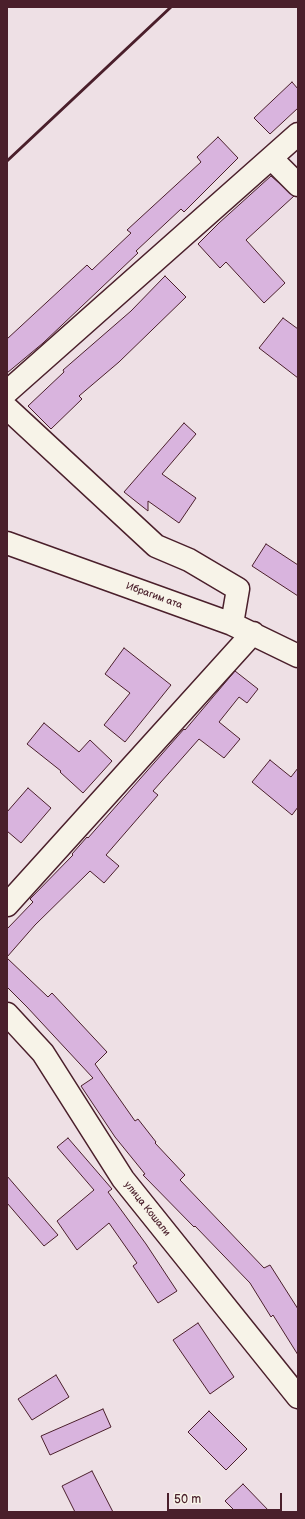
<!DOCTYPE html>
<html>
<head>
<meta charset="utf-8">
<style>
	body { margin:0 }
	#map { position:relative; width:305px; height:1519px; overflow:hidden; background:#eee0e5; font-family:"Balsamiq Sans",sans-serif }
	canvas { display:block }
	.frame { position:absolute; inset:0; border:8px solid #4a1f2b; pointer-events:none }
	.scale { position:absolute; left:167px; top:1493px; width:115px; height:18px; box-sizing:border-box; border:2px solid #4a1f2b; border-top:0; padding-left:5px; font-size:12px; line-height:14px; white-space:nowrap; color:#4a1f2b; -webkit-text-stroke:3px #f7f3e8; paint-order:stroke }
</style>
</head>
<body>
<div id="map">
<canvas width="305" height="1519"></canvas>
<div class="frame"></div>
<div class="scale">50 m</div>
</div>
<script>
const g = document.querySelector('canvas').getContext('2d');
g.lineJoin = 'round';
function paint(path, color) {
  g.fillStyle = color;
  g.fill(path, 'evenodd');
}
function shape(rows) {
  const path = new Path2D();
  for (const r of rows) {
    path.moveTo(r[0], r[1]);
    for (let i = 2; i < r.length; i += 2) path.lineTo(r[i], r[i + 1]);
  }
  return path;
}
function stroke(path, color, width, dash) {
  g.strokeStyle = color;
  g.lineWidth = width;
  g.lineCap = dash ? 'butt' : 'round';
  g.setLineDash(dash || []);
  g.stroke(path);
}
function label(font, color, halo, rows, align = 'center') {
  g.font = font + ' "Balsamiq Sans",sans-serif';
  g.lineWidth = 3;
  g.setLineDash([]);
  g.textBaseline = 'middle';
  g.strokeStyle = halo;
  g.fillStyle = color;
  for (const [text, x, y, turn = 0] of rows) {
    g.save();
    g.translate(x, y);
    g.rotate((+turn || 0) * Math.PI / 180);
    g.textAlign = isNaN(turn) ? turn : align;
    if (halo) g.strokeText(text, 0, 0);
    g.fillText(text, 0, 0);
    g.restore();
  }
}
const building = shape([
	[292,82,298,89,298,108,270,134,254,118,292,82],
	[218,137,238,158,184,212,181,209,136,251,138,253,43,343,7,373,7,339,87,265,92,270,131,233,127,230,201,162,197,157,218,137],
	[271,176,294,196,246,240,285,283,264,303,226,262,220,268,198,244,219,223,271,176],
	[165,276,186,297,119,362,79,396,82,399,51,429,28,406,64,372,63,370,131,311,165,276],
	[283,318,298,329,298,378,259,348,283,318],
	[184,423,196,434,162,474,196,498,179,523,148,501,148,511,124,492,184,423],
	[266,544,298,565,298,596,252,566,266,544],
	[124,648,171,685,125,742,104,725,130,693,105,674,124,648],
	[235,671,258,689,247,703,239,697,219,722,240,739,224,758,199,739,153,791,158,795,106,855,119,866,104,883,90,871,35,925,7,957,7,929,33,902,30,899,73,855,72,854,87,837,88,838,184,729,185,730,235,671],
	[44,723,79,752,90,740,112,761,83,793,60,772,61,771,27,744,44,723],
	[270,760,291,777,298,768,298,807,292,815,252,782,270,760],
	[28,788,51,808,21,843,7,831,7,812,28,788],
	[7,958,48,997,52,993,107,1052,95,1064,135,1121,138,1119,156,1142,155,1143,185,1175,180,1180,264,1268,270,1265,298,1309,298,1355,273,1315,271,1317,250,1283,195,1226,194,1227,143,1175,145,1174,115,1137,81,1086,93,1078,27,1007,7,987,7,958],
	[68,1138,112,1189,108,1192,146,1244,177,1291,158,1303,133,1266,137,1263,109,1223,77,1250,57,1221,94,1190,57,1147,68,1138],
	[7,1176,58,1235,44,1246,7,1203,7,1176],
	[198,1323,234,1377,210,1394,173,1340,198,1323],
	[56,1375,69,1397,32,1420,18,1399,56,1375],
	[103,1409,111,1427,50,1455,41,1436,103,1409],
	[209,1411,247,1449,226,1470,188,1432,209,1411],
	[92,1471,113,1512,75,1512,62,1486,92,1471],
	[243,1484,270,1512,236,1512,225,1501,243,1484]
]);
paint(building, '#d9b4de');
stroke(building, '#4a1f2b', 1);
const minor = shape([
	[271,158,298,185],
	[7,392,298,134],
	[7,408,156,546,189,560,238,589,232,624],
	[7,543,232,624,298,656],
	[7,905,253,633],
	[7,1014,43,1053,123,1179,298,1397]
]);
stroke(minor, '#4a1f2b', 25);
stroke(minor, '#f7f3e8', 22);
stroke(shape([
	[7,161,171,7]
]), '#4a1f2b', 3);
label('10px', '#4a1f2b', '#f7f3e8', [
	["Ибрагим ата",154,596,20],
	["улица Кошали",147,1209,51]
]);
</script>
</body>
</html>
